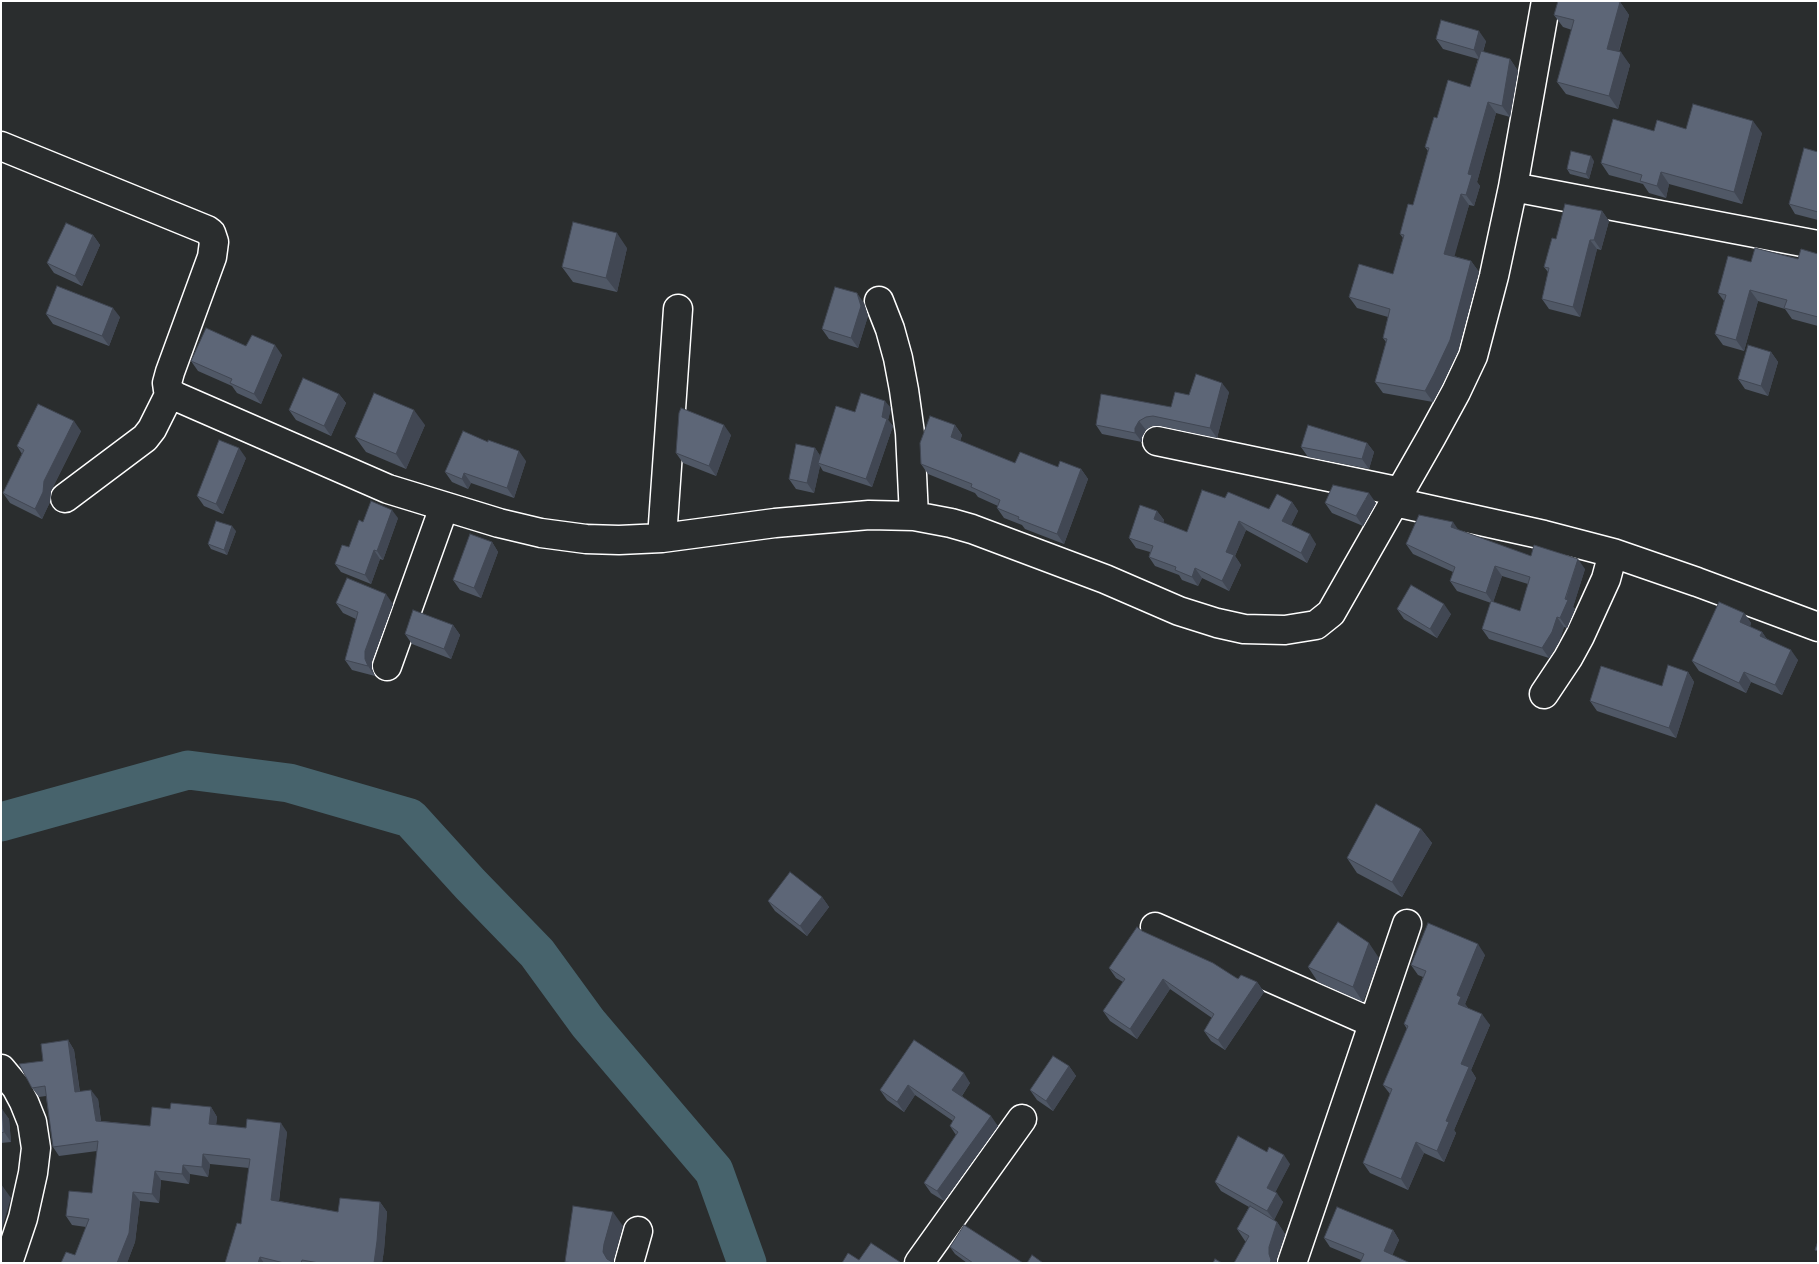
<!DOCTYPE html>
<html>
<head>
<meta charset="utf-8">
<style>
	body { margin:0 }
	#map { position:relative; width:1819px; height:1264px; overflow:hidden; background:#2a2d2e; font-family:Mynerve,sans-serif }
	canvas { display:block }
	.frame { position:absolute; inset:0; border:2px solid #fff; pointer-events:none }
</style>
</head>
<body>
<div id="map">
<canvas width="1819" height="1264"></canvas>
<div class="frame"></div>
</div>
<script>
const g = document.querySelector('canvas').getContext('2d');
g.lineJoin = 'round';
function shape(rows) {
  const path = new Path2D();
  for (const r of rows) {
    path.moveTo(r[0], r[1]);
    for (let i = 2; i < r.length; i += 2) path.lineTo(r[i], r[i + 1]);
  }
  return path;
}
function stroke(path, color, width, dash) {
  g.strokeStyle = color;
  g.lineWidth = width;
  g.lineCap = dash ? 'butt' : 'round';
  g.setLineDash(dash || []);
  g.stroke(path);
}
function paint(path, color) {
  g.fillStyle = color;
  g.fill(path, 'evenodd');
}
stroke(shape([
	[1,822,188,770,289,783,410,818,470,884,537,953,588,1023,714,1171,747,1263]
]), '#47636c', 39);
const minor = shape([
	[1,146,207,230,211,233,214,242,212,257,170,372,167,383,168,390,175,396,388,489,499,523,541,533,586,539,619,540,662,538,775,523,869,515,914,516,951,523,972,529,1105,579,1179,611,1217,623,1244,629,1285,630,1316,625,1331,613,1432,436,1456,392,1473,356,1494,276,1513,187,1546,1],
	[1513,187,1818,245],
	[879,301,890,329,898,358,904,390,910,433,914,516],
	[1157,441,1401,492],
	[65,498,145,438,152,429,170,393],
	[1395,502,1544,535,1613,553,1697,582,1818,627],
	[662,538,678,309],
	[387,666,444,507],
	[1544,694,1568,658,1580,636,1606,579,1613,553],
	[1155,927,1373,1023],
	[1,1069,16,1087,24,1102,32,1122,36,1148,33,1173,23,1218,8,1263],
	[629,1263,638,1231],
	[919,1263,1022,1119],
	[1292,1263,1407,924]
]);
stroke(minor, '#fff', 31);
stroke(minor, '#2a2d2e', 28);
paint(shape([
	[1620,2,1629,15,1619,52,1630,65,1618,109,1566,94,1557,82,1572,30,1563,27,1554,15],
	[1436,39,1486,41,1483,52,1510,59,1518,71,1510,117,1496,113,1477,182,1480,186,1474,206,1469,205,1454,256,1471,261,1479,272,1458,351,1442,385,1433,402,1383,393,1375,382,1386,342,1383,338,1388,317,1357,308,1349,297,1393,274,1403,238,1400,234,1413,205,1428,151,1425,147,1437,118,1470,87,1478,59,1443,49],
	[1654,131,1762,133,1742,204,1669,184,1666,198,1649,193,1643,184,1609,175,1601,163],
	[1818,152,1818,220,1795,214,1789,204],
	[1594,161,1589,179,1570,174,1567,169],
	[1602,211,1609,221,1601,250,1597,249,1580,317,1549,309,1542,299,1548,272,1544,267],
	[93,235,100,245,82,286,54,273,47,263],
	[627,248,617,292,573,282,562,267],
	[1818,254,1818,326,1792,319,1785,309,1758,301,1744,351,1723,345,1715,334,1724,301,1718,293,1751,262,1798,259],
	[864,303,868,316,858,348,829,339,822,329],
	[46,314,120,317,109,346,53,324],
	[246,346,282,355,261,404,237,393,232,386,198,371,191,361],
	[1771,352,1778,362,1768,396,1745,389,1738,379],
	[1229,392,1217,438,1160,426,1152,426,1146,430,1142,437,1142,442,1102,434,1096,425,1171,407,1189,395],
	[339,394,346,403,331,436,296,420,289,410],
	[891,408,888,420,893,426,872,487,823,471,820,466,814,493,796,489,789,479,815,448,820,456,855,412],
	[425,425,406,469,366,452,355,437],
	[955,425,962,435,960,441,1015,463,1081,469,1088,479,1064,544,1025,529,1022,525,1004,518,997,508,998,506,978,497,975,493,928,474,921,464],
	[81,431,51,491,50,502,42,519,10,503,3,493,22,454,17,446],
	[731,435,716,476,683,463,676,453],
	[1367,443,1374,452,1369,469,1308,457,1301,447],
	[246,458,223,514,204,506,197,496],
	[526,461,514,498,471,483,468,489,452,482,445,472],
	[1225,498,1269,509,1292,502,1298,511,1291,525,1316,544,1307,563,1246,530,1235,556,1241,565,1229,591,1202,578,1198,586,1182,580,1179,575,1155,566,1149,557,1150,552,1136,548,1129,538,1157,511,1164,520,1163,523,1187,532],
	[1325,503,1376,503,1363,526,1332,513],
	[398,518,383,560,380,559,371,584,341,572,335,564,349,547],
	[1458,530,1531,556,1585,569,1573,607,1575,609,1567,628,1564,627,1559,642,1549,658,1489,639,1482,629,1491,603,1457,591,1450,581,1453,572,1413,554,1406,544],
	[1502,576,1528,584,1520,611,1493,602],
	[236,531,227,555,211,549,208,544],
	[492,542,498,552,481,598,460,590,453,580],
	[336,603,393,604,372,661,372,669,375,676,352,670,345,660,356,619,343,613],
	[1397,609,1451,614,1437,638,1404,619],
	[1744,613,1751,623,1750,627,1762,632,1766,638,1798,660,1782,695,1751,682,1746,693,1699,671,1692,661],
	[453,625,460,635,451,659,412,644,405,634],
	[1688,672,1694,682,1676,738,1597,711,1590,701,1662,686],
	[1421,829,1432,843,1402,897,1357,873,1347,858],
	[822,897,829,907,807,936,775,911,768,901],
	[1142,931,1238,979,1257,982,1264,992,1225,1050,1211,1041,1204,1031,1212,1018,1170,989,1137,1039,1110,1021,1103,1011,1123,982,1116,978,1109,968],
	[1485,955,1465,1004,1468,1008,1490,1025,1471,1070,1476,1078,1454,1130,1456,1133,1444,1162,1424,1153,1408,1190,1370,1173,1363,1163,1390,1094,1383,1085,1407,1029,1404,1024,1423,977,1418,975,1411,965],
	[1379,958,1363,1002,1318,982,1308,967],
	[68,1040,74,1050,80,1092,98,1099,101,1121,150,1126,170,1109,211,1107,217,1117,216,1125,287,1132,279,1201,338,1212,380,1202,387,1212,384,1250,382,1263,225,1263,241,1224,249,1168,210,1164,208,1177,190,1174,189,1184,161,1180,159,1203,140,1201,135,1242,127,1263,61,1263,75,1255,86,1227,72,1225,66,1216,92,1193,97,1151,59,1156,53,1147,46,1096,39,1097,32,1088,43,1061],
	[914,1040,970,1083,962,1096,998,1126,944,1201,931,1193,924,1183,956,1135,950,1126,953,1121,915,1095,904,1112,887,1100,880,1090],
	[1069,1066,1076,1076,1053,1111,1037,1100,1030,1090],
	[1,1109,9,1119,11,1142,1,1143],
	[1290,1164,1275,1192,1283,1202,1274,1220,1277,1222,1285,1234,1277,1258,1245,1241,1237,1229,1249,1207,1221,1191,1215,1182],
	[1393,1230,1399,1240,1392,1255,1361,1260,1330,1247,1324,1238],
	[950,1247,1023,1263,967,1263,955,1254]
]), '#505866');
paint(shape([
	[1620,2,1629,15,1616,61,1607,49],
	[1479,31,1486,41,1480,60,1474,50],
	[1621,52,1630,65,1618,109,1609,96],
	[1510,59,1518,71,1510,117,1502,106],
	[1488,102,1496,113,1477,182,1480,186,1474,206,1466,195,1468,174],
	[1753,121,1762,133,1742,204,1734,192],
	[1591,156,1594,161,1589,179,1586,174],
	[1661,172,1669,184,1666,198,1657,186],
	[1461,194,1469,205,1452,265,1444,254],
	[1602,211,1609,221,1601,250,1594,240],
	[617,233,627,248,617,292,606,278],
	[93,235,100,245,82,286,75,276],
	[1590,240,1597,249,1580,317,1573,307],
	[1471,261,1479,272,1458,351,1442,385,1433,402,1425,391],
	[1750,290,1758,301,1744,351,1736,340],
	[857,293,864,303,868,316,858,348,851,338],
	[113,308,120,317,109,346,102,336],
	[275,345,282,355,261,404,254,394],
	[1771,352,1778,362,1768,396,1761,386],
	[1222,383,1229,392,1217,438,1210,428],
	[339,394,346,403,331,436,324,426],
	[885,401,891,408,888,420,893,426,872,487,866,479],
	[414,410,425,425,406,469,396,454],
	[74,421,81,431,51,491,50,502,42,519,35,509,44,481],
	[1139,421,1146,430,1142,437,1142,442,1135,433,1135,428],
	[724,425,731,435,716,476,709,466],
	[955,425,962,435,958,447,951,437],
	[1367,443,1374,452,1369,469,1362,459],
	[239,448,246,458,223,514,216,504],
	[815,448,822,458,818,463,820,466,814,493,807,483],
	[519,451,526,461,514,498,507,488],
	[1081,469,1088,479,1064,544,1057,534],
	[464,473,471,483,468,489,462,479],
	[1369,493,1376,503,1363,526,1356,516],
	[1292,502,1298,511,1289,530,1282,521],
	[392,510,398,518,383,560,377,551],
	[1157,511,1164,520,1161,529,1154,519],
	[1239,521,1246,530,1235,556,1241,565,1229,591,1222,581,1226,552],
	[1453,522,1460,532,1451,527],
	[232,526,236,531,227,555,224,550],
	[1310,534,1316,544,1307,563,1301,553],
	[492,542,498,552,481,598,474,588],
	[374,550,380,559,371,584,365,575],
	[1578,559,1585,569,1573,607,1575,609,1567,628,1560,618],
	[1495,566,1502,576,1493,603,1486,593],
	[1195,568,1202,578,1198,586,1192,577],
	[386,594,393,604,372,661,372,669,375,676,368,666,365,659,365,651],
	[1444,604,1451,614,1437,638,1430,629],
	[1744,613,1751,623,1747,632,1740,622],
	[1557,617,1564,627,1559,642,1549,658,1542,648],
	[453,625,460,635,451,659,444,649],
	[1762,632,1769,642,1760,636],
	[1791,650,1798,660,1782,695,1775,685],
	[1688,672,1694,682,1676,738,1669,728],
	[1744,672,1751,682,1746,693,1739,683],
	[1421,829,1432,843,1402,897,1392,882],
	[822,897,829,907,807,936,800,926],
	[1369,943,1379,958,1363,1002,1353,987],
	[1478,944,1485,955,1465,1004,1468,1008,1465,1015,1458,1004,1457,995],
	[1163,979,1170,989,1137,1039,1130,1029],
	[1257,982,1264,992,1225,1050,1218,1040],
	[1482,1014,1490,1025,1471,1070,1476,1078,1454,1130,1456,1133,1444,1162,1437,1151,1446,1121,1461,1064],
	[68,1040,74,1050,81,1102,75,1092],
	[1069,1066,1076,1076,1053,1111,1046,1101],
	[964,1073,970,1083,959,1100,952,1090],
	[908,1085,915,1095,904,1112,897,1102],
	[91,1090,98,1099,102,1130,96,1121],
	[211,1107,217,1117,215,1133,209,1124],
	[2,1109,9,1119,11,1142,4,1132],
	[991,1116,998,1126,944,1201,937,1191],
	[281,1123,287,1132,278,1209,271,1200],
	[1416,1142,1424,1153,1408,1190,1401,1179],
	[203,1154,210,1164,208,1177,202,1167],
	[1284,1155,1290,1164,1273,1197,1267,1188],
	[183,1165,190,1174,189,1184,182,1174],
	[155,1171,161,1180,159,1203,152,1194],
	[1,1184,11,1198,1,1232],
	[133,1192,140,1201,135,1242,127,1263,117,1263],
	[1277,1193,1283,1202,1274,1220,1267,1211],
	[380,1202,387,1212,384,1250,382,1263,374,1263],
	[613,1212,623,1226,614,1259,614,1263,607,1259,603,1252,604,1244],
	[1277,1222,1285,1234,1277,1258,1277,1263,1270,1263,1269,1254,1269,1247],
	[1393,1230,1399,1240,1390,1261,1384,1251],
	[260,1257,264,1263,258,1263]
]), '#414753');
const building = shape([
	[1558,1,1616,1,1620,2,1607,49,1621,52,1609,96,1557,82,1574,20,1554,15,1558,1],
	[1441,20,1479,31,1474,50,1436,39,1441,20],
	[1481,51,1510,59,1502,106,1488,102,1468,174,1472,175,1466,195,1461,194,1444,254,1471,261,1450,340,1434,374,1425,391,1375,382,1387,339,1383,338,1390,309,1349,297,1359,264,1393,274,1404,235,1400,234,1408,204,1413,205,1429,148,1425,147,1434,117,1437,118,1448,80,1470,87,1481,51],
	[1693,104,1753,121,1734,192,1661,172,1657,186,1640,181,1642,175,1601,163,1613,119,1654,131,1657,120,1686,129,1693,104],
	[1804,148,1818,152,1818,212,1789,204,1804,148],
	[1571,151,1591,156,1586,174,1567,169,1571,151],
	[1565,204,1602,211,1594,240,1590,240,1573,307,1542,299,1549,268,1544,267,1552,238,1556,239,1565,204],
	[573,222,617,233,606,278,562,267,573,222],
	[66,223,93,235,75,276,47,263,66,223],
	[1755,248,1798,259,1801,249,1818,254,1818,317,1784,308,1787,300,1750,290,1736,340,1715,334,1726,295,1718,293,1728,256,1751,262,1755,248],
	[57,286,113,308,102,336,46,314,57,286],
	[835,287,857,293,861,306,851,338,822,329,835,287],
	[206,328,246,346,252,335,275,345,254,394,230,383,232,379,191,361,206,328],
	[1748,345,1771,352,1761,386,1738,379,1748,345],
	[1196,374,1222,383,1210,428,1153,416,1146,417,1139,421,1135,428,1135,433,1096,425,1101,394,1171,407,1175,392,1189,395,1196,374],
	[303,378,339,394,324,426,289,410,303,378],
	[374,393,414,410,396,454,355,437,374,393],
	[861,393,885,401,882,417,887,419,866,479,818,463,836,406,855,412,861,393],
	[38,404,74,421,44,481,43,492,35,509,3,493,24,450,17,446,38,404],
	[681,408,724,425,709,466,676,453,679,413,681,408],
	[930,416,955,425,951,437,1015,463,1020,452,1058,467,1060,461,1081,469,1057,534,1018,519,1019,517,997,508,1000,500,971,487,972,484,921,464,920,443,930,416],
	[1308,425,1367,443,1362,459,1301,447,1308,425],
	[463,431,488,442,488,440,519,451,507,488,464,473,462,479,445,472,463,431],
	[219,440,239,448,216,504,197,496,219,440],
	[796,444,815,448,807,483,789,479,796,444],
	[1333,485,1369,493,1356,516,1325,503,1333,485],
	[1202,490,1225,498,1228,492,1269,509,1277,494,1292,502,1282,521,1310,534,1301,553,1239,521,1226,552,1234,555,1222,581,1195,568,1192,577,1175,570,1176,567,1149,557,1153,546,1129,538,1140,505,1157,511,1154,519,1187,532,1202,490],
	[371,501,392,510,377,551,374,550,365,575,335,564,342,545,349,547,359,520,363,522,371,501],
	[1419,515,1453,522,1451,527,1531,556,1534,545,1578,559,1565,599,1568,600,1560,618,1557,617,1552,632,1542,648,1482,629,1491,601,1520,611,1530,577,1495,566,1486,593,1450,581,1455,567,1406,544,1419,515],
	[216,521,232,526,224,550,208,544,216,521],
	[470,534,492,542,474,588,453,580,470,534],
	[347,578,386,594,365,651,365,659,368,666,345,660,358,612,336,603,347,578],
	[1411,585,1444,604,1430,629,1397,609,1411,585],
	[1719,602,1744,613,1740,622,1762,632,1760,636,1791,650,1775,685,1744,672,1739,683,1692,661,1719,602],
	[413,610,453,625,444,649,405,634,413,610],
	[1668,665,1688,672,1669,728,1590,701,1601,666,1662,686,1668,665],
	[1376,804,1421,829,1392,882,1347,858,1376,804],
	[790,872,822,897,800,926,768,901,790,872],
	[1338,922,1369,943,1353,987,1308,967,1338,922],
	[1428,923,1478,944,1457,995,1461,997,1458,1004,1482,1014,1461,1064,1469,1067,1446,1121,1449,1122,1437,1151,1416,1142,1401,1179,1363,1163,1392,1089,1383,1085,1408,1026,1404,1024,1426,971,1411,965,1428,923],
	[1137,927,1142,931,1213,963,1238,979,1241,975,1257,982,1218,1040,1204,1031,1214,1014,1163,979,1130,1029,1103,1011,1125,979,1109,968,1137,927],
	[68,1040,75,1092,91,1090,96,1121,150,1126,152,1107,170,1109,171,1103,211,1107,209,1124,246,1128,247,1119,281,1123,271,1200,338,1212,340,1198,380,1202,377,1241,374,1263,319,1263,302,1260,301,1263,284,1263,260,1257,258,1263,225,1263,237,1223,241,1224,250,1159,203,1154,202,1167,183,1165,182,1174,155,1171,152,1194,133,1192,129,1233,117,1263,61,1263,66,1252,75,1255,89,1219,66,1216,69,1191,92,1193,98,1141,53,1147,45,1086,32,1088,19,1064,43,1061,41,1044,68,1040],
	[914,1040,964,1073,952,1090,991,1116,937,1191,924,1183,958,1132,950,1126,955,1117,908,1085,897,1102,880,1090,914,1040],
	[1053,1056,1069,1066,1046,1101,1030,1090,1053,1056],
	[1,1109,2,1109,4,1132,1,1133,1,1109],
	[1238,1136,1267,1152,1269,1147,1284,1155,1267,1188,1277,1193,1267,1211,1215,1182,1238,1136],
	[573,1206,613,1212,604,1244,603,1252,607,1259,614,1263,574,1263,565,1262,573,1206],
	[1250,1206,1277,1222,1269,1247,1269,1254,1271,1260,1270,1263,1234,1263,1249,1236,1237,1229,1250,1206],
	[1337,1207,1393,1230,1384,1251,1410,1263,1360,1263,1364,1254,1324,1238,1337,1207],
	[964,1225,1023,1263,973,1263,950,1247,964,1225],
	[1818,1241,1818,1251,1815,1250,1818,1241],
	[871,1243,900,1262,899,1263,842,1263,848,1253,859,1260,871,1243],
	[1032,1255,1043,1263,1027,1263,1032,1255],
	[1215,1259,1222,1263,1213,1263,1215,1259]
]);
paint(building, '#5d6677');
stroke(building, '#414753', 1);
</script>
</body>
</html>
